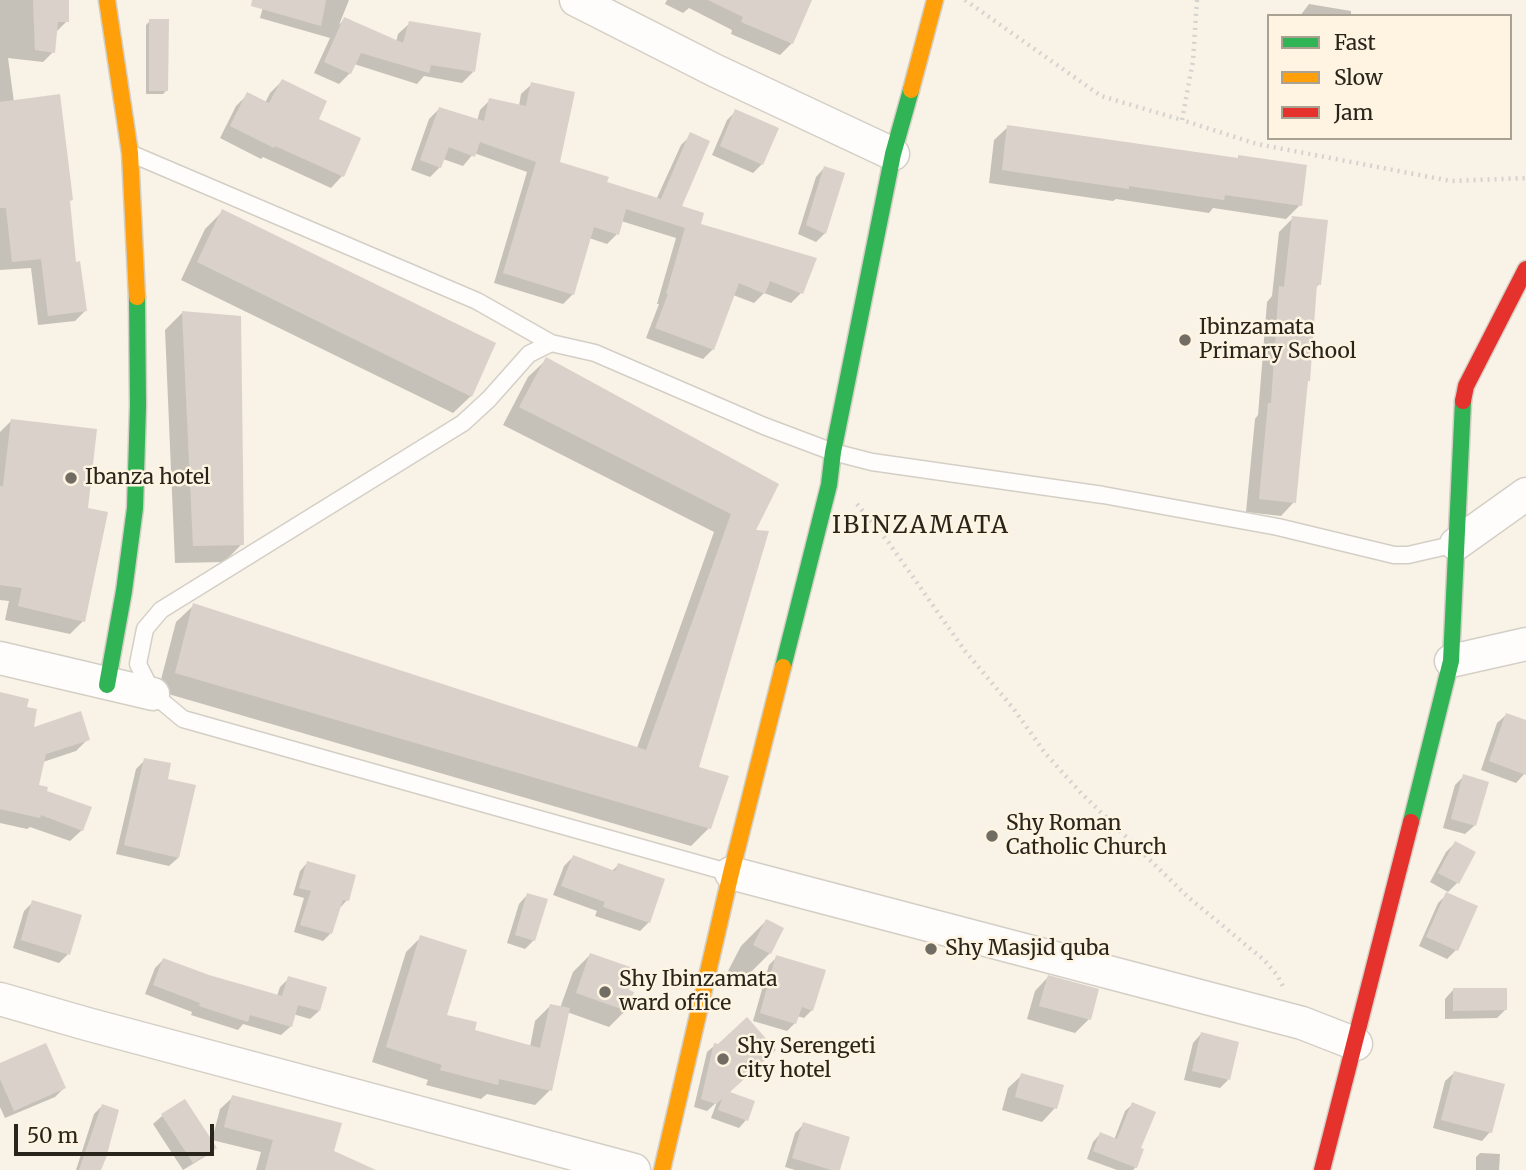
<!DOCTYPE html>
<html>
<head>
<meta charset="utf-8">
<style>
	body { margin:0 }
	#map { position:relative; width:1526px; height:1170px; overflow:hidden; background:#f8f2e7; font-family:Merriweather,serif }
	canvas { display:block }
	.legend { position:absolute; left:1267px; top:14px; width:245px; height:126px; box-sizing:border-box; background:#fef4e1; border:2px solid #a9a192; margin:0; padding:9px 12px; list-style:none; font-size:21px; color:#29251c }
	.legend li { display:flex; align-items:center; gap:14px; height:35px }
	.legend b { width:35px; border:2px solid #a9a192 }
	.scale { position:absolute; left:14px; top:1124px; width:200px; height:32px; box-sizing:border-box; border:4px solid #29251c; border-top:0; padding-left:9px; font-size:21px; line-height:24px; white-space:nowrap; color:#29251c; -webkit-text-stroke:5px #fef4e1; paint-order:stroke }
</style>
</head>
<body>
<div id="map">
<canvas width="1526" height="1170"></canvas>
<ul class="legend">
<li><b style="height:9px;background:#30b455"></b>Fast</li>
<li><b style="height:9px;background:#ff9f0a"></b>Slow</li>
<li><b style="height:9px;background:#e5322d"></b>Jam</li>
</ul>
<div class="scale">50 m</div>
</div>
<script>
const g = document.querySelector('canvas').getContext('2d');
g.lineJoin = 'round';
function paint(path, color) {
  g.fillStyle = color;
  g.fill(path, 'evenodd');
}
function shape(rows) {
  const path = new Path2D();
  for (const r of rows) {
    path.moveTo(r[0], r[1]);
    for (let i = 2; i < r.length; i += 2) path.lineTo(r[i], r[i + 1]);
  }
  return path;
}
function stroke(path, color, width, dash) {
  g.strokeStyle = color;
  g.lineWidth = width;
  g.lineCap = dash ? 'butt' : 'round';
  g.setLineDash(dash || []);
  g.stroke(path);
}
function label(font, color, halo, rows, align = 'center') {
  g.font = font + ' Merriweather,serif';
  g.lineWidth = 5;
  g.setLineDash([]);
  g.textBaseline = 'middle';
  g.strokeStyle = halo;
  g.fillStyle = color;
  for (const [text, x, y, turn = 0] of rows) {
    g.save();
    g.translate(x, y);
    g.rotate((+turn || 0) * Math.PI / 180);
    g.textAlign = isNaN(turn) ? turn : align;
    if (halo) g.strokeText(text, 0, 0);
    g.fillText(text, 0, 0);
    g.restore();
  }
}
paint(shape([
	[0,0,67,0,67,21,57,31,53,52,43,62,8,58,14,102,68,203,75,264,85,311,75,321,38,325,31,268,0,270],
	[265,0,349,0,339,25,344,19,396,42,398,34,410,23,473,72,462,83,424,76,417,84,354,64,350,73,339,84,314,73,330,38,260,18],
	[667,0,810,0,792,43,780,55,731,34,732,30,689,8,683,13,665,4],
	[1309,4,1351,11,1351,16,1300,16],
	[150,21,167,90,163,94,146,94,146,25],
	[282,81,317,120,359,139,342,176,331,188,263,157,261,159,220,138,236,106,248,94,265,103,270,93],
	[532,84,558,163,605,183,656,200,681,145,691,135,679,207,699,226,801,293,791,303,764,293,754,303,733,295,713,349,703,359,646,338,659,304,657,304,676,238,621,221,617,234,607,244,589,238,573,294,563,304,494,283,527,172,474,153,463,166,443,159,440,167,430,177,411,170,429,119,439,109,477,121,480,110,490,100,519,106,521,94],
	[736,111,762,164,753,173,712,155,727,120],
	[1008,127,1300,205,1286,219,1213,208,1209,213,1116,199,1113,201,989,183,994,140],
	[824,168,825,233,816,242,798,234,816,177],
	[223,211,471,396,453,413,181,280,205,229],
	[1293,218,1319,284,1315,289,1294,502,1281,516,1246,512,1255,419,1258,415,1267,302,1272,296,1279,232],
	[183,312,242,544,224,562,175,563,165,330],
	[546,360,753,531,697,768,709,828,691,846,158,691,176,622,194,605,637,748,714,532,503,425,528,377],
	[11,421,86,509,83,621,70,634,5,620,9,601,0,600,0,432],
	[0,694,25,708,31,730,88,739,76,751,43,762,37,787,82,830,70,841,30,827,27,829,0,823],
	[1506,715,1526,722,1526,772,1516,783,1481,770,1497,723],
	[145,760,166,780,178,858,169,866,116,854,136,769],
	[1464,776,1486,783,1474,826,1465,834,1443,828,1455,785],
	[1455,843,1457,883,1448,892,1430,882,1446,852],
	[573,857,612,871,618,865,649,922,640,931,595,916,597,911,553,895,564,866],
	[307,863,347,900,340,908,330,934,323,941,294,932,304,898,293,895,300,871],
	[1447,894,1456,950,1447,959,1419,946,1438,903],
	[527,895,534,940,525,949,507,943,519,904],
	[33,902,68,954,59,963,13,948,24,911],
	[766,921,770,953,744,979,728,971,741,946],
	[421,937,445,1017,473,1031,530,1047,535,1021,550,1006,560,1008,573,972,590,955,627,991,626,1010,609,1027,567,1012,550,1090,535,1105,487,1094,481,1099,426,1085,428,1080,372,1062,406,952],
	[777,957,812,1010,804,1018,797,1016,795,1023,787,1031,753,1021,769,965],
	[163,960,208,977,277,996,280,987,289,978,319,1011,310,1019,293,1014,290,1027,281,1035,243,1024,238,1030,191,1015,192,1012,145,994,155,968],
	[1048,977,1089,1019,1075,1033,1027,1019,1035,991],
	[1453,990,1506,1009,1497,1018,1445,1019,1445,999],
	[1201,1034,1228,1080,1220,1088,1184,1080,1193,1043],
	[715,1045,727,1093,746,1120,739,1128,711,1118,717,1102,707,1111,694,1107,707,1052],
	[0,1065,64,1088,55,1097,5,1118,0,1107],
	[1454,1073,1490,1132,1482,1141,1433,1128,1445,1081],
	[1022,1075,1055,1108,1042,1122,1002,1110,1008,1088],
	[233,1097,332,1152,360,1170,256,1170,261,1152,212,1140,220,1109],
	[1133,1104,1136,1167,1133,1170,1117,1170,1087,1159,1093,1142,1100,1134,1114,1140,1125,1111],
	[102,1106,100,1170,76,1170,94,1114],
	[162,1116,214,1147,206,1156,183,1170,153,1124],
	[804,1124,839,1170,795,1170,785,1167,795,1133],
	[1480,1153,1500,1154,1499,1170,1476,1170,1476,1157]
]), '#0003');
paint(shape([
	[33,0,69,0,69,22,58,22,55,53,35,50],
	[252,0,326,0,321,26,251,6],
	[708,0,812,0,793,44,741,22,743,17],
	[344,17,403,43,409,21,481,33,475,72,431,65,429,73,361,53,351,74,324,62],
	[149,19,169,19,168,91,149,91],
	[282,79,327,101,319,119,361,138,344,177,275,146,274,148,230,126,247,92,269,103],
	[531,82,575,92,560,162,609,177,607,182,661,199,690,132,710,141,682,206,704,213,701,224,817,258,803,294,770,281,765,294,739,283,714,350,655,328,668,294,666,294,685,228,626,209,619,235,594,227,574,295,503,273,536,162,480,142,475,157,449,147,441,168,420,160,439,107,484,121,489,98,526,106],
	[60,94,73,200,70,201,76,262,80,261,87,311,48,316,41,259,12,262,6,208,0,208,0,102],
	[735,109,779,128,763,165,720,146],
	[1007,125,1238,158,1238,155,1307,165,1302,206,1225,195,1224,200,1129,186,1129,189,1002,170],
	[824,166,845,173,826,234,806,225],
	[222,209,496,343,472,397,197,262],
	[1292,216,1328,220,1321,285,1317,284,1310,381,1308,381,1296,503,1259,499,1268,403,1271,403,1279,286,1284,287],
	[182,311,241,316,244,545,193,546],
	[546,357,779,484,756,530,769,531,699,767,729,776,711,829,175,673,193,603,646,750,731,514,519,407],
	[11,419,97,429,88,508,108,512,85,622,18,606,22,588,0,585,0,486,3,486],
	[0,692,29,699,27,707,37,709,34,727,81,711,90,740,46,754,39,785,48,787,47,791,92,807,83,831,41,815,40,818,0,809],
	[1506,713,1526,720,1526,775,1489,761],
	[144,758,171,763,168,779,196,785,179,858,124,845],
	[1463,774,1489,782,1476,826,1451,819],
	[1455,841,1476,852,1459,884,1438,873],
	[573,855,615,871,618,863,665,879,650,923,603,907,605,902,561,886],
	[307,861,356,875,349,901,343,900,332,934,300,925,311,891,299,888],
	[1446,892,1478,906,1458,951,1426,937],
	[527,893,548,899,535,941,515,935],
	[32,900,82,915,70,955,21,940],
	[766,919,784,928,771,954,753,945],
	[420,935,467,950,447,1015,477,1022,475,1030,540,1048,550,1004,570,1008,552,1091,499,1079,498,1085,440,1070,442,1065,386,1047],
	[590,953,636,969,629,990,634,992,627,1011,576,993],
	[776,955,826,970,813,1011,802,1007,796,1024,760,1013],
	[163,958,209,975,282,996,288,976,327,987,320,1011,298,1005,292,1027,250,1015,248,1022,199,1006,200,1003,153,985],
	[1048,975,1099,989,1091,1020,1039,1006],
	[1453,988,1507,988,1507,1010,1453,1011],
	[747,1017,776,1050,730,1092,755,1101,748,1121,718,1110,722,1099,716,1104,701,1099,714,1043,718,1044],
	[1201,1032,1239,1042,1230,1080,1192,1071],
	[46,1043,66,1088,14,1111,0,1079,0,1063],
	[1454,1071,1505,1084,1492,1133,1441,1120],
	[1021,1073,1064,1085,1057,1109,1015,1097],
	[232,1095,342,1123,334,1151,376,1170,265,1170,273,1140,224,1127],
	[185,1099,217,1148,193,1163,161,1114],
	[1132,1102,1156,1112,1141,1148,1144,1149,1137,1168,1093,1151,1100,1132,1117,1139],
	[102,1104,119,1110,106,1158,101,1170,79,1170],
	[803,1122,850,1137,840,1170,831,1170,792,1158]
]), '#dad2ca');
const lane = shape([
	[132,154,477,301,551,343],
	[731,873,183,719,153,694,138,664,145,629,161,610,463,423,489,399,529,354,551,343,595,353,764,426,833,452,872,462,1103,495,1278,527,1394,555,1408,555,1456,544]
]);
const street = shape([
	[576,0,716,71,893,154],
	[1456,544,1526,494],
	[0,658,153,694],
	[1451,661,1526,644],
	[731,873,1302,1023,1356,1044],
	[0,999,87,1024,634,1170]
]);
const fast = shape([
	[783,667,829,485,833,452,893,154,911,90],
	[107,685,124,591,135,508,138,406,137,297],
	[1411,822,1451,661,1463,401]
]);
const slow = shape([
	[107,0,130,153,137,297],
	[911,90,935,0],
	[662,1170,731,873,783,667]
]);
const jam = shape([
	[1463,401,1466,386,1526,269],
	[1322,1170,1411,822]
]);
stroke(lane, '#d4cfc6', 19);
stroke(street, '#d4cfc6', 35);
stroke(fast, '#d4cfc6', 19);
stroke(slow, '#d4cfc6', 19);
stroke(jam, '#d4cfc6', 19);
stroke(shape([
	[965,0,1101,96,1182,120],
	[1197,0,1193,61,1182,120,1257,144,1451,181,1526,178],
	[857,504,889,543,965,651,1013,708,1045,753,1081,793,1188,897,1264,960,1277,975,1284,988]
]), '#d5d3cf', 4.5, [2, 5]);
stroke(lane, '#fefdfb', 16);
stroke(street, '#fefdfb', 32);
stroke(fast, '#30b455', 16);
stroke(slow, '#ff9f0a', 16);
stroke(jam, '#e5322d', 16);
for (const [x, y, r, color] of [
	[1185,340,7,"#716d63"],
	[71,478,7,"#716d63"],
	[992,836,7,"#716d63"],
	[931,949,7,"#716d63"],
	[605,992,7,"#716d63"],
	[723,1059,7,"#716d63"]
]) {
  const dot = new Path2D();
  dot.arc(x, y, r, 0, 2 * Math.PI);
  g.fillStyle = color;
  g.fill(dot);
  stroke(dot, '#fef4e1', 2.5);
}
label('21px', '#29251c', '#fef4e1', [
	["Ibinzamata",1199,328],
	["Primary School",1199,352],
	["Ibanza hotel",85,478],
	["Shy Roman",1006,824],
	["Catholic Church",1006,848],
	["Shy Masjid quba",945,949],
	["Shy Ibinzamata",619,980],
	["ward office",619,1004],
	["Shy Serengeti",737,1047],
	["city hotel",737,1071]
], 'left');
g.letterSpacing = '2px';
label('24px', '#29251c', '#fef4e1', [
	["IBINZAMATA",921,526]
]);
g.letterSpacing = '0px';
</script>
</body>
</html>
